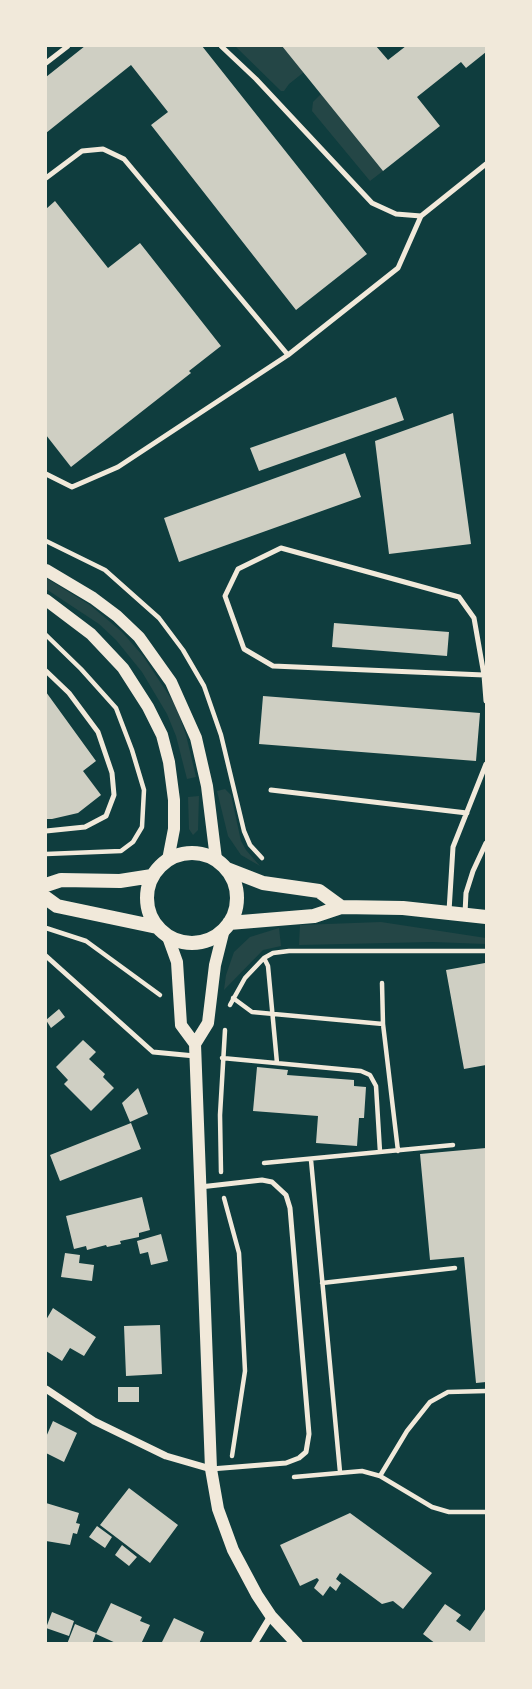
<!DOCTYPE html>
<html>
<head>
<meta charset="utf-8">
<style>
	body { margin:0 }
	#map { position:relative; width:532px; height:1689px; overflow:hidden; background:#0f3d3e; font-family:"Work Sans",sans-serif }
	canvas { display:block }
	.frame { position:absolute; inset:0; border:47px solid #f1e9da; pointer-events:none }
</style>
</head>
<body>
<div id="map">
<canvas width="532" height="1689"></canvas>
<div class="frame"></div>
</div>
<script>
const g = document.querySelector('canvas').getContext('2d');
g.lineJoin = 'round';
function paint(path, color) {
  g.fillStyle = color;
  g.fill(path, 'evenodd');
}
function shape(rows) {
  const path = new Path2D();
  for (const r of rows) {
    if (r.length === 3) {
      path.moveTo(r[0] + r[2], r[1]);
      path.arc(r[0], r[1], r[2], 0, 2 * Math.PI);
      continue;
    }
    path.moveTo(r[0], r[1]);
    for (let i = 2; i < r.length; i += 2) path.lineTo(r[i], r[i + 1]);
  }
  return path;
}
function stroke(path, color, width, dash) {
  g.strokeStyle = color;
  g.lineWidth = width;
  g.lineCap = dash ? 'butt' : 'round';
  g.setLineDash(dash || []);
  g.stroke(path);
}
paint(shape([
	[235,46,282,46,304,72,289,84,284,91,281,91],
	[321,94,383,171,370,181,312,111,313,102],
	[46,578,90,605,122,632,143,656,176,706,186,735,196,777,187,779,176,736,167,714,142,672,116,640,99,624,46,589],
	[225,789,231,795,241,841,246,850,260,866,241,855,228,836,217,791],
	[199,796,198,830,193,835,189,829,188,797],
	[381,922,486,938,486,944,432,942,299,945,300,925],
	[279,928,281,946,263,950,224,990,226,975,234,952,250,937]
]), '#244646');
paint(shape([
	[85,46,202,46,367,254,296,310,151,125,168,112,131,65,46,133,46,77],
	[282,46,376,46,388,60,406,46,486,46,486,52,466,68,461,62,417,97,440,126,383,171],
	[55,201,108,268,140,243,221,346,189,371,191,373,71,467,46,435,46,209],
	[396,397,404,420,259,471,250,448],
	[453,413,471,544,389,554,375,441],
	[345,453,361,497,179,562,164,518],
	[334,623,449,632,447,656,332,647],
	[46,692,96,761,83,771,101,795,78,813,52,819,46,819],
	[263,696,480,713,476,761,259,744],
	[485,963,486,1065,464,1069,446,970],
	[59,1009,65,1017,51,1028,46,1020],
	[83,1040,96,1052,89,1059,105,1074,103,1077,114,1088,91,1111,64,1084,68,1080,56,1067],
	[257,1067,288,1070,287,1075,354,1080,354,1086,366,1087,364,1118,359,1118,357,1146,316,1143,318,1116,253,1111],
	[138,1088,148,1114,130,1122,122,1103],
	[131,1123,141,1149,60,1181,50,1155],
	[486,1148,486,1382,476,1383,464,1257,430,1260,420,1154],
	[142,1197,150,1230,139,1233,139,1237,120,1241,121,1244,107,1247,106,1245,87,1250,86,1246,74,1249,66,1216],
	[161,1234,168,1261,151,1265,148,1252,140,1254,137,1241],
	[65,1253,80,1255,79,1263,94,1265,92,1281,61,1277],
	[53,1308,96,1337,84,1356,70,1348,62,1361,46,1351,46,1320],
	[160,1325,162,1374,126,1376,124,1326],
	[118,1387,139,1387,139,1402,118,1402],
	[53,1421,77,1433,64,1462,46,1453,46,1437],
	[129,1488,178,1525,150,1563,100,1525],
	[46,1503,79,1513,76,1523,80,1524,77,1534,73,1533,70,1545,46,1541],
	[350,1513,432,1573,403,1609,393,1601,382,1604,340,1573,336,1579,341,1583,336,1591,330,1586,323,1596,314,1588,319,1580,317,1578,300,1586,280,1545],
	[97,1526,112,1537,105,1548,89,1537],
	[122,1545,137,1557,129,1566,115,1555],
	[111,1603,142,1617,140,1621,150,1625,141,1644,118,1644,96,1634],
	[445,1604,461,1615,456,1621,470,1631,486,1608,486,1644,436,1644,423,1634],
	[52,1612,74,1621,69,1636,46,1628],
	[174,1618,204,1632,199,1644,161,1644],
	[75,1624,96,1633,92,1644,67,1644]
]), '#cfcfc3');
stroke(shape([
	[46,541,105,570,159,618,183,650,204,686,221,735,244,831,250,845,262,858],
	[46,635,81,669,116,708,132,750,144,790,142,827,133,842,121,851,46,854],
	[46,928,86,941,160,995],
	[264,958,268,966,277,1063],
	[382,983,383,1024,398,1151],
	[233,998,252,1012,383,1024],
	[230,1005,245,978,264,958,273,953,289,951,486,951],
	[222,1058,361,1071,370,1075,376,1086,380,1152],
	[311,1160,340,1472],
	[264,1163,453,1145],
	[221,1172,220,1115,225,1030],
	[224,1198,239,1253,245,1371,232,1456],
	[322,1283,455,1268],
	[380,1476,407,1431,430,1402,448,1392,486,1391],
	[294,1477,362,1471,380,1476,432,1507,449,1512,486,1512]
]), '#f1e9da', 4.5);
stroke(shape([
	[221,46,256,79,372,203,396,214,421,216,486,164],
	[46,63,68,46],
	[46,178,82,151,103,149,124,159,288,355],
	[46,474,72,487,118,467,288,355,398,268,421,216],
	[46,671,69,693,98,732,112,773,114,795,106,816,85,827,46,831],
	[484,675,273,666,244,649,225,596,238,569,281,548,459,597,474,618,484,675,486,701],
	[271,790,467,813],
	[449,911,453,847,486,764],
	[465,913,466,893,473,871,486,843],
	[46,956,153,1052,195,1056],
	[200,1187,262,1180,272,1182,286,1195,290,1208,309,1434,306,1452,299,1458,286,1463,211,1469]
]), '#f1e9da', 5);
stroke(shape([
	[46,1389,94,1421,166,1456,211,1469],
	[254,1644,271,1616]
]), '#f1e9da', 7);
stroke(shape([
	[46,570,93,598,117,616,139,637,171,682,196,738,207,786,216,859],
	[46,600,91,634,123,668,148,707,162,735,169,762,174,800,174,829,168,860],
	[224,929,215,965,208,1023,195,1044,211,1469,218,1509,233,1550,257,1595,271,1616,297,1644],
	[168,937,177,962,181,1025,195,1044]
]), '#f1e9da', 12);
stroke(shape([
	[192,898,45],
	[227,869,263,883,319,891,341,907],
	[46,885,61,880,120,881,152,876],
	[46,898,57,906,157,927],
	[229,923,314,916,341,907,403,908,486,917]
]), '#f1e9da', 14);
</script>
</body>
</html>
